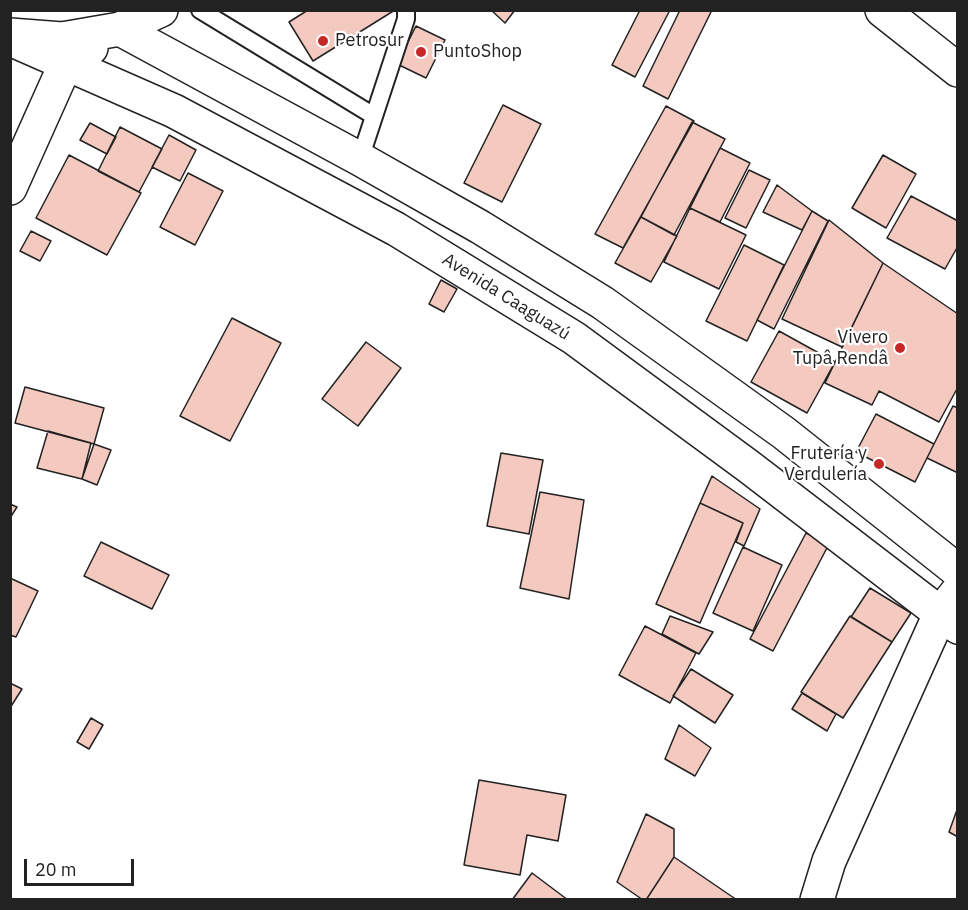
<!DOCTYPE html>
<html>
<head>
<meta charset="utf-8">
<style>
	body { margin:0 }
	#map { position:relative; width:968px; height:910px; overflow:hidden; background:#fff; font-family:"IBM Plex Sans",sans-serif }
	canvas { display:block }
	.frame { position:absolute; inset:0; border:12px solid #222; pointer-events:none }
	.scale { position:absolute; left:24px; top:859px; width:110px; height:27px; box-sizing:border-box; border:3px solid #222; border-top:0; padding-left:8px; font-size:18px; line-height:21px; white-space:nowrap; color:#222; -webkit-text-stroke:4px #fff; paint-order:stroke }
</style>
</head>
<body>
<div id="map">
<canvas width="968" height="910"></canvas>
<div class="frame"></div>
<div class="scale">20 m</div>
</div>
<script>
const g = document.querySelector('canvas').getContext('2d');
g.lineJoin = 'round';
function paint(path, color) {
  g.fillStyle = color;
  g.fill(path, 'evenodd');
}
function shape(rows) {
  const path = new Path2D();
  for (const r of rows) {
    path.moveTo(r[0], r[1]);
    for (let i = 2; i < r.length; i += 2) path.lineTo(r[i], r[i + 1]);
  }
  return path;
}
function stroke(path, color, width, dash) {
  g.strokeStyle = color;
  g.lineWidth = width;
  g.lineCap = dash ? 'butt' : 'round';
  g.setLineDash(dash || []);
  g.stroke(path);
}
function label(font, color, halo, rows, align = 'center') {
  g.font = font + ' "IBM Plex Sans",sans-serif';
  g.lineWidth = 4.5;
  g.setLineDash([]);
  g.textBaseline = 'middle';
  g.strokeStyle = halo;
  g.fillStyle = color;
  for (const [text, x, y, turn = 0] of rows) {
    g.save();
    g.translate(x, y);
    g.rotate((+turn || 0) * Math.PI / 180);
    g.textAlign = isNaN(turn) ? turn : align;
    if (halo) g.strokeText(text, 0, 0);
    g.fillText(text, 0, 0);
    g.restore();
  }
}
const building = shape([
	[308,10,395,10,313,61,289,22,308,10],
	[491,10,515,10,505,23,491,10],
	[640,10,670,10,635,77,612,65,640,10],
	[680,10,712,10,668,99,643,86,680,10],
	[416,26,445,40,426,78,397,64,416,26],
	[503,105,541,124,502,202,464,183,503,105],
	[666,106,694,121,623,248,595,234,666,106],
	[692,122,725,139,674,235,641,217,692,122],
	[90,123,116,137,107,154,80,140,90,123],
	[120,127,162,149,139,192,98,171,120,127],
	[169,135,196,150,180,181,152,167,169,135],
	[720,148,750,163,720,222,690,208,720,148],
	[69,155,141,193,107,255,36,218,69,155],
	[883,155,916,174,886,228,852,208,883,155],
	[749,170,770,180,746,228,725,218,749,170],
	[188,173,223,191,195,245,160,227,188,173],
	[777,185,812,211,802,230,763,212,777,185],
	[911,196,958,221,958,246,945,269,887,238,911,196],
	[690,208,746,235,719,289,664,262,690,208],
	[812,211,828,221,774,329,757,320,812,211],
	[641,217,677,236,651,282,615,263,641,217],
	[829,220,883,263,842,347,782,319,829,220],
	[31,231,51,241,40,261,20,251,31,231],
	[744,245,784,265,747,341,706,321,744,245],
	[883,263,958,314,958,387,939,422,879,391,872,405,825,383,883,263],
	[441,280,457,289,444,312,429,304,441,280],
	[232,318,281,343,230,441,180,416,232,318],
	[779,331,835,362,807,413,751,382,779,331],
	[366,342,401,368,358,426,322,399,366,342],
	[25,387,104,408,94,444,15,423,25,387],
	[953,406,958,408,958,473,927,458,953,406],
	[876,414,934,444,915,482,856,452,876,414],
	[48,431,91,443,82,479,37,468,48,431],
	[94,444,111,450,97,485,82,479,94,444],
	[501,453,543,460,529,534,487,526,501,453],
	[712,476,760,509,744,546,736,542,743,523,700,503,712,476],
	[540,492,584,500,569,599,520,588,540,492],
	[700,503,743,523,700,623,656,604,700,503],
	[10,504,17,507,10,518,10,504],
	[806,533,829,544,773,651,750,639,806,533],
	[101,542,169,575,152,609,84,576,101,542],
	[743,547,782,565,753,631,713,613,743,547],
	[10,578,38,591,16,637,10,635,10,578],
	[870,588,911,613,892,642,851,617,870,588],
	[670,616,713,632,699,654,662,634,670,616],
	[850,616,892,642,843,718,801,692,850,616],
	[645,626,696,653,670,703,619,675,645,626],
	[691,669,733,695,715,723,673,696,691,669],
	[10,683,22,689,10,708,10,683],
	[802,693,836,714,827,731,792,709,802,693],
	[91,718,103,725,89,749,77,742,91,718],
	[679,725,711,748,695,776,665,759,679,725],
	[479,780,566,795,558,841,527,835,520,875,464,865,479,780],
	[958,807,958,837,949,832,958,807],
	[646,814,674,829,674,857,646,900,643,900,617,882,646,814],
	[674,857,737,900,646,900,674,857],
	[532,873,568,900,512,900,532,873]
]);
paint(building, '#f3c9c0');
stroke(building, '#222', 1.5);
const lane = shape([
	[200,10,374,116],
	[360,159,406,19,406,10]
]);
const street = shape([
	[882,10,958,70],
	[10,188,66,63,91,48],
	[817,900,829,861,940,614,958,591]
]);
const secondary = shape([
	[120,29,360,159,480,227,603,303,784,433,958,571],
	[10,39,174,111,396,229,574,338,748,466,958,627]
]);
const primary = shape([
	[10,35,62,39,120,29,161,10]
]);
stroke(lane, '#222', 20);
stroke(street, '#222', 36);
stroke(secondary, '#222', 36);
stroke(primary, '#222', 36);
stroke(lane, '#fff', 16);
stroke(street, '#fff', 33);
stroke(secondary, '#fff', 33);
stroke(primary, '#fff', 33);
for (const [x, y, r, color] of [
	[323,41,6,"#c62828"],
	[421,52,6,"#c62828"],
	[900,348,6,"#c62828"],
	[879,464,6,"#c62828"]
]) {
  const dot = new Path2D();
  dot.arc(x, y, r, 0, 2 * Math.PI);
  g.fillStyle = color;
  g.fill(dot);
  stroke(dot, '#fff', 2);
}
label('18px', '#222', '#fff', [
	["Petrosur",335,41],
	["PuntoShop",433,52],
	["Vivero",888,338,"right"],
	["Tupâ Rendâ",888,359,"right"],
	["Frutería y",867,454,"right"],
	["Verdulería",867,475,"right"]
], 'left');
label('18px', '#222', '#fff', [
	["Avenida Caaguazú",506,297,32]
]);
</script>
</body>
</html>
